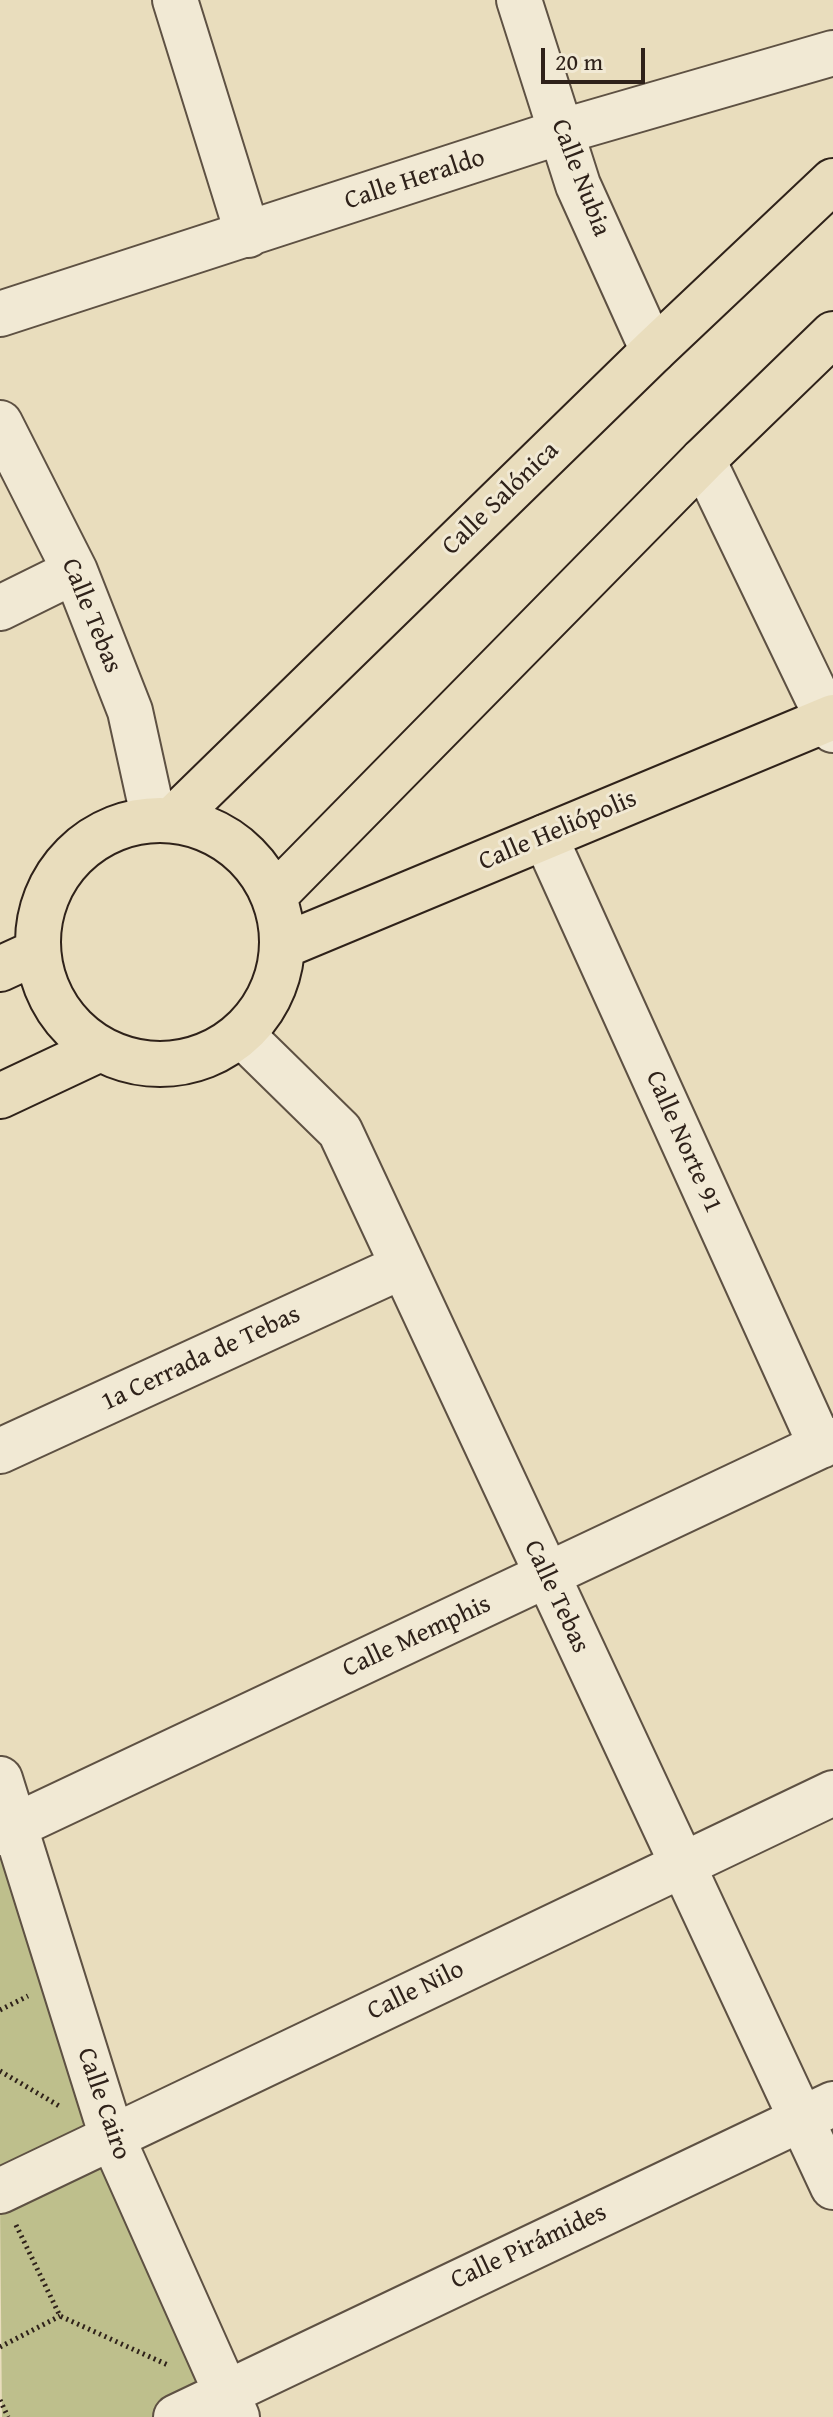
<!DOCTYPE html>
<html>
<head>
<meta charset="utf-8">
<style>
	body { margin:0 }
	#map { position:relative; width:833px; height:2417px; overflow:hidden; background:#e9ddbd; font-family:"Gentium Book Plus",serif }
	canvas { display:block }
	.scale { position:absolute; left:541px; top:48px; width:104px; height:36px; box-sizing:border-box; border:4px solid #2f221a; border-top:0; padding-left:10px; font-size:24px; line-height:28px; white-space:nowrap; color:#2f221a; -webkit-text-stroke:6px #f1e9d4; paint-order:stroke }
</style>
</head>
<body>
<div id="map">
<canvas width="833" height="2417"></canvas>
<div class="scale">20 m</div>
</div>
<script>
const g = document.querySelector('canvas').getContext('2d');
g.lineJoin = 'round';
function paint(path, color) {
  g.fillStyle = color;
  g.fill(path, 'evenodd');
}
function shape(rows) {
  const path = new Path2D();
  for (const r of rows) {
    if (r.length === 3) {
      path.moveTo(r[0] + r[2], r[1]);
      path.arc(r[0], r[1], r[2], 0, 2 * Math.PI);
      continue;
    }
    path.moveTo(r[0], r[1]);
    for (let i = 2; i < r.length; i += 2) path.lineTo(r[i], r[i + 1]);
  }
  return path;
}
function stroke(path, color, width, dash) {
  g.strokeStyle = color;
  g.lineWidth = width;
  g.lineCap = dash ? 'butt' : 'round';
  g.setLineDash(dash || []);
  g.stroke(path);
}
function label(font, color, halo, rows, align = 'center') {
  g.font = font + ' "Gentium Book Plus",serif';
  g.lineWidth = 6;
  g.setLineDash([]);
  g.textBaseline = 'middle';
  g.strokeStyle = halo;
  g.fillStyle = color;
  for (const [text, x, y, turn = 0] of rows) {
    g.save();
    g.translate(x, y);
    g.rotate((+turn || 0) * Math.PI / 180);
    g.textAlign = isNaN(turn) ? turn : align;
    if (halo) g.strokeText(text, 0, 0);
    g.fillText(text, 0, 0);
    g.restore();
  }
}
paint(shape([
	[0,1846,102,2129,0,2179],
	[109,2145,217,2387,160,2417,2,2417,0,2198]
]), '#bebf8c');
const minor = shape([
	[175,0,248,235],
	[519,0,578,185,653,351],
	[0,314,560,132,833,53],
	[0,423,75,571,130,711,154,820],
	[703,460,833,730],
	[0,608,75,571],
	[545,837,821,1446],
	[241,1034,340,1131,833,2187],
	[0,1451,401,1267],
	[0,1779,112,2137,237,2417],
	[0,1833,833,1440],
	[0,2191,833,1793],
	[176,2417,833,2104]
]);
const major = shape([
	[172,820,653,351,833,181],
	[160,942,122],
	[274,896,703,460,833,334],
	[283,946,833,717],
	[0,969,37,952],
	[0,1096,100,1049]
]);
stroke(minor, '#5e5143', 48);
stroke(major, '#2f221a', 48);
stroke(shape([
	[0,2010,28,1996],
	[0,2071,61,2107],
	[16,2225,60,2316,170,2366],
	[0,2347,60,2316],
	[0,2400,8,2417]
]), '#2f221a', 5, [2, 4]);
stroke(minor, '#f1e9d4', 44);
stroke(major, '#e9ddbd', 44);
label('26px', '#2f221a', '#f1e9d4', [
	["Calle Nubia",580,178,69],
	["Calle Heraldo",415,180,-18],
	["Calle Salónica",501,499,-44],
	["Calle Tebas",91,616,68],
	["Calle Heliópolis",558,831,-23],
	["Calle Norte 91",683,1142,66],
	["1a Cerrada de Tebas",201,1359,-25],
	["Calle Tebas",556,1597,65],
	["Calle Memphis",417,1637,-25],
	["Calle Nilo",416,1991,-26],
	["Calle Cairo",103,2104,71],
	["Calle Pirámides",529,2247,-25]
]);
</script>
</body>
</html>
